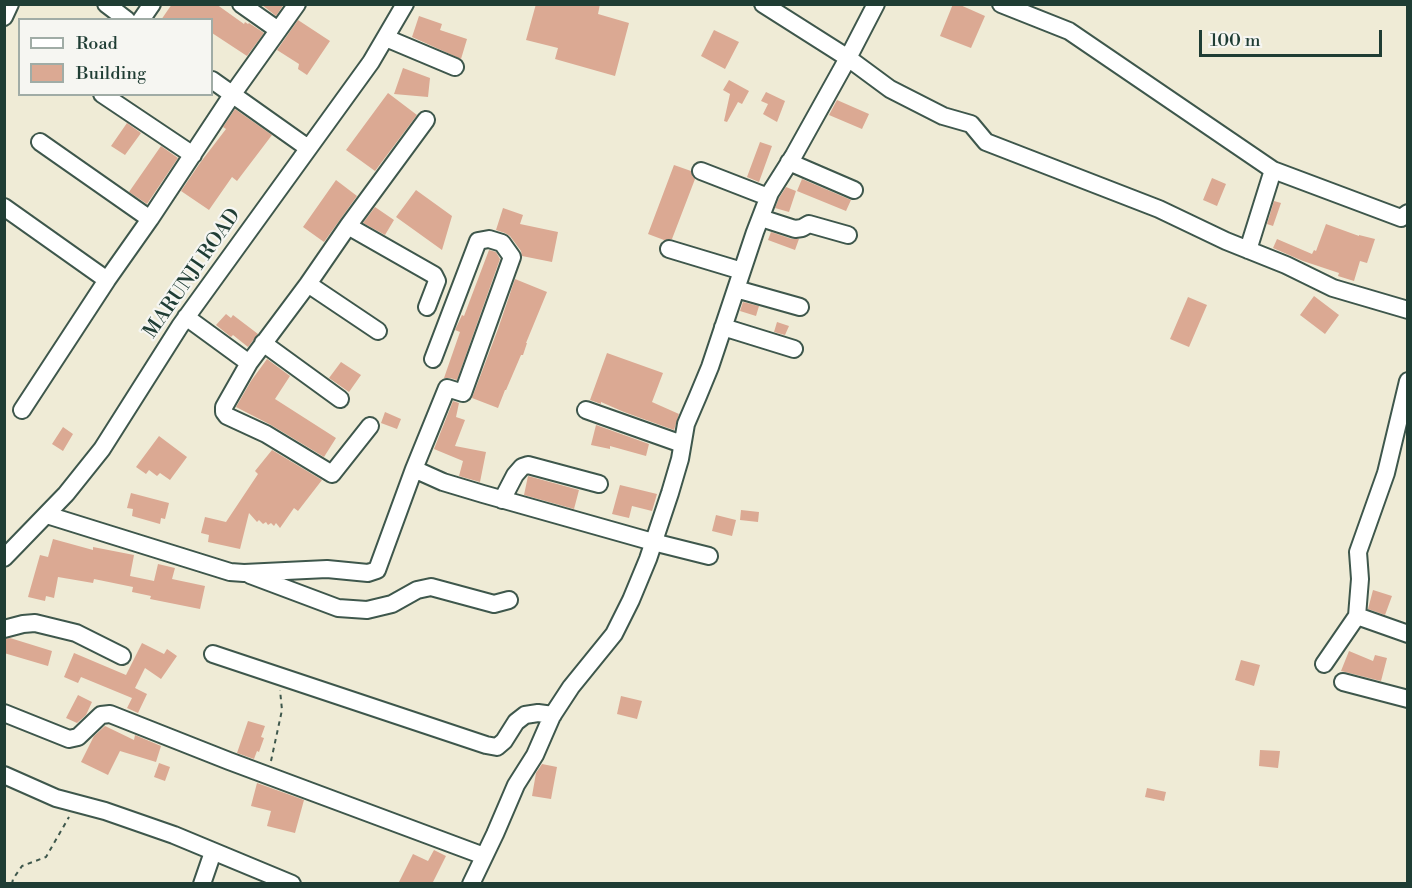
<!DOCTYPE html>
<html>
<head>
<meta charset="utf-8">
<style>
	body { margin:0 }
	#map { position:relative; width:1412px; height:888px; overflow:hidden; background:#efebd6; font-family:"Libre Bodoni",serif }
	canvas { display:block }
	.frame { position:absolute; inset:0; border:6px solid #1f3d34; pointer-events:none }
	.legend { position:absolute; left:18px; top:18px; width:195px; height:78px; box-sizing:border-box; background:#f6f6f2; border:2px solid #a0aca6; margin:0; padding:8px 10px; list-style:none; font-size:18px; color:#1f3d34 }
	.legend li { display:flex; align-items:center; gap:12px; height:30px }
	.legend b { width:30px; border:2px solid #a0aca6 }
	.scale { position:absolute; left:1199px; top:30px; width:183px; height:27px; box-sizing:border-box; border:3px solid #1f3d34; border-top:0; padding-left:8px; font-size:18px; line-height:21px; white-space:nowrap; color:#1f3d34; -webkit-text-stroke:4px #f6f6f2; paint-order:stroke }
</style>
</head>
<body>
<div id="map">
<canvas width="1412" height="888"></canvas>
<div class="frame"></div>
<ul class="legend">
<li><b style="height:8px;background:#fff"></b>Road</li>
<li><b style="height:16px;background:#dba993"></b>Building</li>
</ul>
<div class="scale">100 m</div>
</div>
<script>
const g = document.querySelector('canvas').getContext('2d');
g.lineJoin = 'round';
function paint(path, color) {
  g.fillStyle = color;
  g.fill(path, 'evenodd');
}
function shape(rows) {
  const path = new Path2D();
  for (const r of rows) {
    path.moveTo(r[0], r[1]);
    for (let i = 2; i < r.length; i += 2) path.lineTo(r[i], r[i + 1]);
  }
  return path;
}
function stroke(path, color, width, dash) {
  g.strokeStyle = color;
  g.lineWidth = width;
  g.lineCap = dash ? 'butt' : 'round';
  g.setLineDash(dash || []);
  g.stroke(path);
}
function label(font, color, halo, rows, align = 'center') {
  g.font = font + ' "Libre Bodoni",serif';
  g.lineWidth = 4.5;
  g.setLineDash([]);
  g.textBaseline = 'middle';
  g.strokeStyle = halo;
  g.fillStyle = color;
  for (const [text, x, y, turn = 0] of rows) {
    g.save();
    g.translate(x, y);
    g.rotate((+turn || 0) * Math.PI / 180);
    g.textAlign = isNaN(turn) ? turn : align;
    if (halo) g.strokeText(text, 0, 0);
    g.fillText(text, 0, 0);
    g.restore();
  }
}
paint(shape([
	[172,4,216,4,244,24,245,22,248,24,249,23,264,33,247,56,212,33,212,20,161,20],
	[261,4,284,4,276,16],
	[536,4,600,4,598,14,629,23,615,76,555,59,558,48,526,40],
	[953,4,958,4,985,16,971,48,940,36],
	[419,16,442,24,440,30,467,39,461,59,412,37],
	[298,20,330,41,307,75,298,69,299,64,277,50],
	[714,30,739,42,725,69,701,56],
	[403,68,430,78,428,97,394,94],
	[729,80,749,91,742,104,738,102,727,122,724,121,730,94,723,90],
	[766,92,785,101,777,122,763,114,768,104,761,101],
	[388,93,417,115,375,171,346,150],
	[837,100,869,114,862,129,829,115],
	[235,109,272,135,237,181,232,177,209,210,181,191,200,163,226,129,223,127],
	[127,123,141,133,125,155,111,146],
	[760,142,772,146,759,182,747,177],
	[161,146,178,158,147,204,129,192],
	[674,165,691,171,693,177,695,179,672,239,664,240,648,234],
	[1212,178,1226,184,1217,206,1203,200],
	[802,179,851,200,846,211,797,191],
	[336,180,357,196,324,242,303,227],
	[786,187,796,191,789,212,775,208,779,198],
	[416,190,452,216,442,250,396,217],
	[1274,201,1281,203,1273,226,1267,224],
	[375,207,394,220,385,235,363,223],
	[503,208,523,215,520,224,558,232,552,262,522,256,521,251,510,236,505,233,496,230],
	[1326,224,1359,236,1359,235,1375,239,1367,263,1360,261,1354,281,1338,276,1339,273,1303,261,1273,248,1277,239,1312,254,1314,250,1316,251],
	[771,232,792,239,799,239,795,250,768,240],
	[489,250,496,252,500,259,457,380,450,378,444,378,460,332,455,330,462,315,464,316],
	[515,279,547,292,526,343,527,343,523,355,521,355,506,390,505,390,498,408,472,398,498,329],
	[1314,296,1339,315,1325,334,1300,315],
	[1188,297,1207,305,1189,347,1170,339],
	[743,302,759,306,756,316,740,311],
	[226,314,231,318,233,315,258,334,248,347,233,335,231,337,216,325],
	[777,322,789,326,785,335,774,332],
	[607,353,663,373,652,402,679,414,674,430,624,412,601,402,601,404,590,400],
	[267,359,290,376,275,399,336,438,324,457,271,425,236,407,251,381],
	[341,362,361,375,349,392,329,378],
	[453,401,459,403,456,417,465,420,455,446,486,452,480,482,459,476,463,461,434,449],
	[385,412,401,419,397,429,381,423],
	[596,425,649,444,646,456,610,446,610,449,591,445],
	[63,427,73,434,63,451,52,444],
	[159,436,187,457,170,480,160,473,157,476,149,470,146,474,136,467],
	[272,450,322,480,298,511,294,508,280,528,276,523,274,526,271,523,268,525,266,522,263,524,259,520,257,522,249,513,240,549,208,542,209,535,201,533,205,517,226,522,258,474,255,471],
	[528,476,579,490,574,509,524,495],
	[620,485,657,494,652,511,632,506,629,518,612,514],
	[131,493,169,503,165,519,161,518,160,524,132,516,133,509,127,508],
	[741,510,759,512,758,522,740,520],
	[716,515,736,520,732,536,712,531],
	[53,539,93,550,93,547,134,555,130,576,154,581,158,564,175,568,172,579,205,586,200,609,150,599,151,596,132,592,133,587,94,579,93,583,58,577,54,598,46,596,45,601,28,597,40,555,48,557],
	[1373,590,1392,596,1385,615,1368,609],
	[10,638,52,651,48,666,4,653,4,639],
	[142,643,164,654,167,649,177,656,161,679,145,668,135,688,147,694,138,713,127,708,132,698,81,677,78,683,64,677,74,653,126,675],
	[1349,651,1373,661,1375,655,1387,658,1381,681,1341,671],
	[1241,660,1260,665,1254,686,1235,680],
	[78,695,92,702,86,715,77,723,66,718],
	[621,696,642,701,637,719,617,714],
	[248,721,265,726,261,737,264,738,259,752,257,751,254,759,237,753],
	[105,726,134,740,135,735,161,746,156,762,120,751,108,775,81,762,94,736],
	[1260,750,1280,751,1278,768,1259,766],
	[159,763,170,767,165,781,154,777],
	[542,764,557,767,551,799,532,796,536,773],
	[257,783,304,800,295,833,267,826,271,811,251,806],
	[1147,788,1166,792,1164,801,1145,797],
	[434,850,446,856,432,884,398,884,413,854,428,861]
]), '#dba993');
const minor = shape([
	[106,4,127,20],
	[241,4,278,30],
	[763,4,848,58,890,89,943,116,971,124,986,142,1159,209,1226,241,1286,265,1333,288,1408,310],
	[1001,4,1069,31,1273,170,1401,218,1408,213],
	[4,17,10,4],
	[141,20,152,4],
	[386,38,455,67],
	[212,80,308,148],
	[102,94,193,155],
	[40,142,150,219],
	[789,162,854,190],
	[701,171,768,197],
	[4,207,107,280],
	[761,218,795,229,802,228,809,224,848,235],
	[348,226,426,120],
	[669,249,742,271],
	[1248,250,1273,170],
	[308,284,378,331],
	[736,289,800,307],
	[186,317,249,363,224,407,224,412,227,416,266,434,332,474,370,426],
	[723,327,794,349],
	[263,343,340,399],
	[249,363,308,284,348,226,434,275,437,281,427,307],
	[22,410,107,280,150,219,232,95,297,4],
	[586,410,682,444],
	[414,469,447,388,463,393,512,257,502,243,489,239,478,241,433,359],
	[502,500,515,475,522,467,528,465,599,484],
	[47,515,230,572,244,573,327,569,368,573,377,570,414,469,443,482,483,494,653,542,709,556],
	[4,558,66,494,102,449,180,326,371,62,405,4],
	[250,575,338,608,367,610,392,604,417,590,431,587,494,604,509,600],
	[1357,616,1408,634],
	[4,629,23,624,35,623,76,633,122,656],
	[213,654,486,745,497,747,504,741,516,722,525,715,538,713,553,715],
	[1324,664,1357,616,1360,579,1358,552,1386,473,1408,381],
	[1343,682,1408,699],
	[4,713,69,739,78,737,101,715,110,714,229,761,484,856],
	[4,775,56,798,105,811,174,835,292,884],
	[202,884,213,852],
	[471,884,495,834,516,785,535,755,552,716,571,687,614,634,631,600,648,559,670,493,680,459,686,424,698,396,710,367,755,232,770,193,794,155,848,58,876,4]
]);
stroke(minor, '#3e574c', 20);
stroke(shape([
	[271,761,282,710,280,690],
	[12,884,13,879,22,866,46,857,69,817]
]), '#3e574c', 2, [4.5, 4.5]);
stroke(minor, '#fff', 16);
label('20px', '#1f3d34', '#f6f6f2', [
	["MARUNJI ROAD",193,274,-55]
]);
</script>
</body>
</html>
